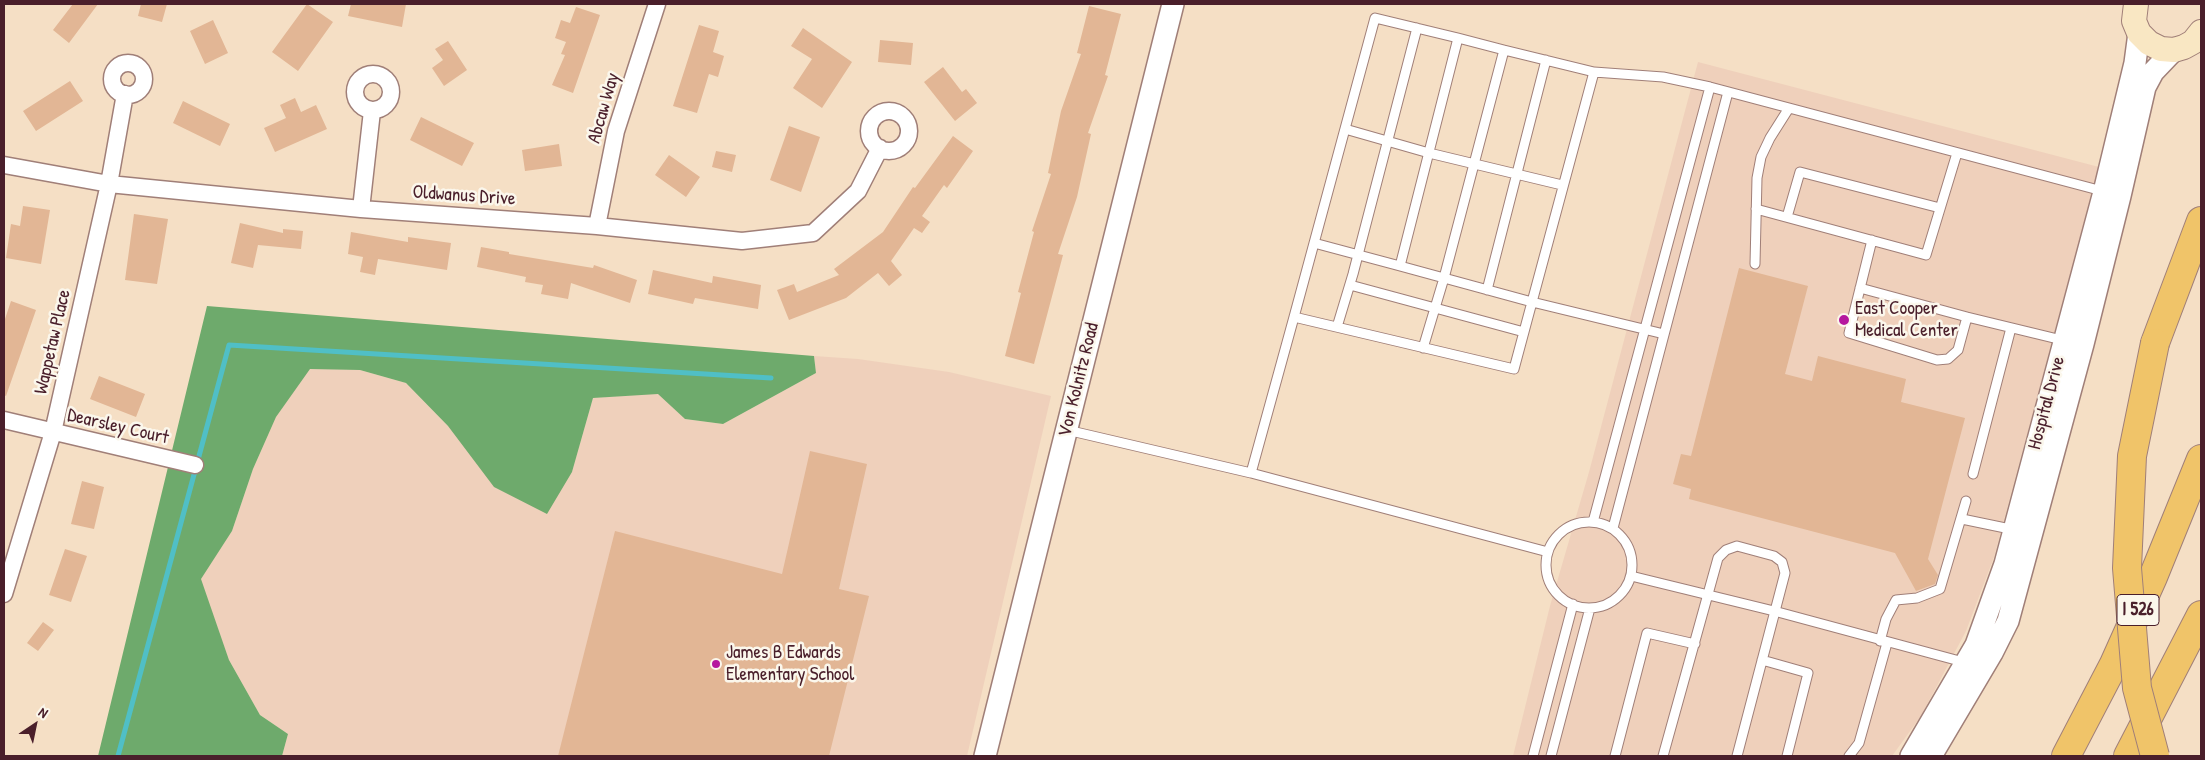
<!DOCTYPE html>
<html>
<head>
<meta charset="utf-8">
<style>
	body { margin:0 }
	#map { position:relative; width:2205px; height:760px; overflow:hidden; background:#f5dfc5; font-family:"Patrick Hand",sans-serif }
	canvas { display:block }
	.frame { position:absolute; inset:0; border:5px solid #4a1f2b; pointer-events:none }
	.north { position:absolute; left:10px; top:700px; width:50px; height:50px; -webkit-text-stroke:4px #fbf7ec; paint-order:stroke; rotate:34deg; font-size:14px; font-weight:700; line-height:20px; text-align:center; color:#4a1f2b }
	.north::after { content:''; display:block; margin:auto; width:18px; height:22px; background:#4a1f2b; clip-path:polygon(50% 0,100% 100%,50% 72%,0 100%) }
</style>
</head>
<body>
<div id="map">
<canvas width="2205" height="760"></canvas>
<div class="frame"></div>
<div class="north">N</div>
</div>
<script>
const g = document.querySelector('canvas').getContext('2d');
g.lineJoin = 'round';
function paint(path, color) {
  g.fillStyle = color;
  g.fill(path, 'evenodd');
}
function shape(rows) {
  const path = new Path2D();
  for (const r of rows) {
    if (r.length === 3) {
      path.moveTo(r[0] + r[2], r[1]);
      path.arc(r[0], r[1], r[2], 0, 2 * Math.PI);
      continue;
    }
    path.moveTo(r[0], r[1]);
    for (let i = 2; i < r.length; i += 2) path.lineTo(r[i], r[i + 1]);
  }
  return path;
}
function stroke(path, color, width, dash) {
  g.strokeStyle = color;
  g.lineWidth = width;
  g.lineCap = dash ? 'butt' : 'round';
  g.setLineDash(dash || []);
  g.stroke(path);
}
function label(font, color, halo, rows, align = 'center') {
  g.font = font + ' "Patrick Hand",sans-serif';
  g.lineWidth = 5;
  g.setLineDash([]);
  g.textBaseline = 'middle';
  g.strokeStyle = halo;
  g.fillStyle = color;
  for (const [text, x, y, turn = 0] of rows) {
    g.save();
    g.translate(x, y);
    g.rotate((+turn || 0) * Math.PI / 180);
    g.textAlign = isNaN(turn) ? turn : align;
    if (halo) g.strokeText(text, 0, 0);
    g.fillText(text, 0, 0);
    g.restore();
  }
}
paint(shape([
	[1698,62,2099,167,1994,557,1966,631,1921,716,1892,756,1513,756,1550,606,1589,472],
	[814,356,858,359,949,372,1051,396,967,756,282,756,288,734,260,715,229,660,200,579,232,531,253,469,276,417,309,368,360,370,406,383,448,426,572,472,593,398,658,393,685,419,723,424,816,373]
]), '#efd0bb');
paint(shape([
	[207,306,814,356,816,373,723,424,685,419,658,394,593,398,572,472,547,514,494,487,448,426,406,383,360,370,310,369,276,417,253,469,232,531,201,579,229,660,260,715,288,734,282,756,98,756]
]), '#6eaa6c');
stroke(shape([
	[118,756,229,345,771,378]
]), '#50bfc6', 5);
paint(shape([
	[73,4,98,4,69,43,53,30],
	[141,4,167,4,162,22,138,16],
	[307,4,333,22,298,71,272,52],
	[351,4,406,4,402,27,348,16],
	[1089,6,1121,14,1105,75,1108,76,1088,133,1091,134,1077,197,1058,254,1063,255,1034,364,1005,356,1021,293,1018,292,1034,232,1032,231,1051,174,1048,173,1061,111,1081,54,1077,53],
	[576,7,600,15,573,93,552,85,565,55,561,54,566,42,555,38,561,20,570,23],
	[213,20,228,53,205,64,190,31],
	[699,25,719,31,713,52,724,56,718,77,709,74,697,113,673,106],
	[803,28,852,62,822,108,793,88,812,59,791,46],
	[880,40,913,43,911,65,878,62],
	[448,41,467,70,444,86,432,68,443,60,435,49],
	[943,67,962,92,966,89,977,103,955,121,924,82],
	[70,81,83,101,36,131,23,111],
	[295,98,301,112,316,105,327,129,275,152,264,128,286,118,280,105],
	[183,101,230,124,220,146,173,123],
	[421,117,474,143,462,166,410,140],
	[789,126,820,137,801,192,770,180],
	[953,136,973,151,947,188,944,185,922,216,930,222,922,233,914,228,891,261,902,275,889,286,878,273,846,298,789,320,777,290,794,284,797,292,839,275,834,269,883,232,913,187,915,188],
	[559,144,562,166,525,171,522,150],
	[716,151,736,155,732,172,712,167],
	[669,155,700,177,686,197,655,175],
	[23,206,50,210,41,264,6,258,11,224,20,226],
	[134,214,168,219,157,284,125,280],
	[240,223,283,233,283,229,303,231,301,249,258,245,253,268,231,263],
	[351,232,408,242,408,237,451,243,447,270,378,259,375,275,360,272,363,257,348,254],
	[481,247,509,252,509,254,593,268,594,265,637,280,630,303,571,283,568,299,541,294,543,285,525,282,526,277,477,267],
	[1739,268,1808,286,1785,374,1812,381,1818,356,1906,379,1901,402,1965,418,1928,559,1938,575,1935,584,1916,591,1895,553,1689,499,1691,489,1673,484,1681,454,1691,456],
	[653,270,712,283,713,276,761,285,758,309,695,298,693,304,648,294],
	[11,301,36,310,6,396,4,395,4,322],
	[99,376,145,394,136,417,90,399],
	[810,451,867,464,839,589,869,596,829,756,558,756,615,531,782,574],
	[82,481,104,487,94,529,71,524],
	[65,549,87,556,71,602,49,595],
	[43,622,54,630,38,651,27,643]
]), '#e2b695');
const service = shape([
	[1458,38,1400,266,1532,302,1594,72,1504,50,1458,38,1375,18,1294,317,1514,369,1532,302,1664,334],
	[1594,72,1663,77,1710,87,2106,192],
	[1345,129,1429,153,1562,185],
	[1756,209,1926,255,1957,153],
	[1787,217,1800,172,1940,208],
	[1872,240,1849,333,1937,360,1948,359,1958,350,1967,317],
	[1314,243,1400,266],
	[1755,264,1757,178,1761,157,1770,138,1789,108],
	[1350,285,1524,332],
	[1860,288,1967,317,2066,341],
	[1487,290,1546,60],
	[1294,317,1251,473,1548,552],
	[1337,327,1353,274,1417,28],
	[1423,348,1444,278,1504,50],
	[1067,430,1251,473],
	[1973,474,2011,328],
	[1962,519,2015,530],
	[1589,565,43],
	[1593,522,1710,87],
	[1613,528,1728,92],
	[1631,576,1774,611,1967,663],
	[1880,641,1886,619,1896,600,1917,598,1940,589,1966,501],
	[1762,660,1808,673,1787,756],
	[1533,756,1573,604],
	[1551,756,1590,608],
	[1615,756,1647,633,1695,644],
	[1663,756,1718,558,1726,550,1737,546,1774,556,1782,562,1785,573,1737,756],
	[1849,756,1859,743,1887,643]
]);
const minor = shape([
	[128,79,16],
	[373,92,18],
	[889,131,20],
	[4,165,109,184,361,209,597,226,742,241,813,233,858,191,880,148],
	[361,209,372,111],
	[597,226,616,131,657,4],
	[4,420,195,465],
	[4,594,53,432,109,184,125,94]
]);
const tertiary = shape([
	[985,756,1173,4],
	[1911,756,1976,645,2005,564,2104,192,2135,63,2139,33],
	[1931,756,1992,653,2008,621,2083,344,2120,196,2145,87,2153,72,2174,50]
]);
const secondary = shape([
	[2136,4,2134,21,2139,33,2149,43,2161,49,2174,50,2184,47,2193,42,2201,32]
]);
const motorway = shape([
	[2155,343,2201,221],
	[2066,756,2114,664,2153,577,2201,459],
	[2128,756,2201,615]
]);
stroke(service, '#a07f78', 11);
stroke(minor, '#a07f78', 19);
stroke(tertiary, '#a07f78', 24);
stroke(secondary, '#a07f78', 26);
stroke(motorway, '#a07f78', 30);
stroke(service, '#fff', 9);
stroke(minor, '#fff', 16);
stroke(tertiary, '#fff', 21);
stroke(secondary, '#f9e7c3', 24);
stroke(motorway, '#f0c469', 28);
const motorwayBridge = shape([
	[2155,756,2137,688,2127,568,2132,456,2155,343]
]);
stroke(motorwayBridge, '#a07f78', 30, []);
stroke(motorwayBridge, '#f0c469', 28);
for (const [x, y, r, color] of [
	[1844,320,6,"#b5179e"],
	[716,664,5,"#b5179e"]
]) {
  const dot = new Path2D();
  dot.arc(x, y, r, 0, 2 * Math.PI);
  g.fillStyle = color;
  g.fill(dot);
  stroke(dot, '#fbf7ec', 2);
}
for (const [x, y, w] of [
	[2138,610,42]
]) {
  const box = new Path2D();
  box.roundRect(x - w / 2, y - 15.5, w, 31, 4);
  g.fillStyle = '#fbf7ec';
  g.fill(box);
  stroke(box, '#4a1f2b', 1);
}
label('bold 18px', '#4a1f2b', null, [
	["I 526",2138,610]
]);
label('19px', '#4a1f2b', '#fbf7ec', [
	["Abcaw Way",604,108,-74],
	["Oldwanus Drive",464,196,4],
	["Wappetaw Place",53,342,-77],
	["Von Kolnitz Road",1079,380,-76],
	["Hospital Drive",2047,403,-75],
	["Dearsley Court",118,427,13]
]);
label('19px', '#4a1f2b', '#fbf7ec', [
	["East Cooper",1855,309],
	["Medical Center",1855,331],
	["James B Edwards",726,653],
	["Elementary School",726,675]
], 'left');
</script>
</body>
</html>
